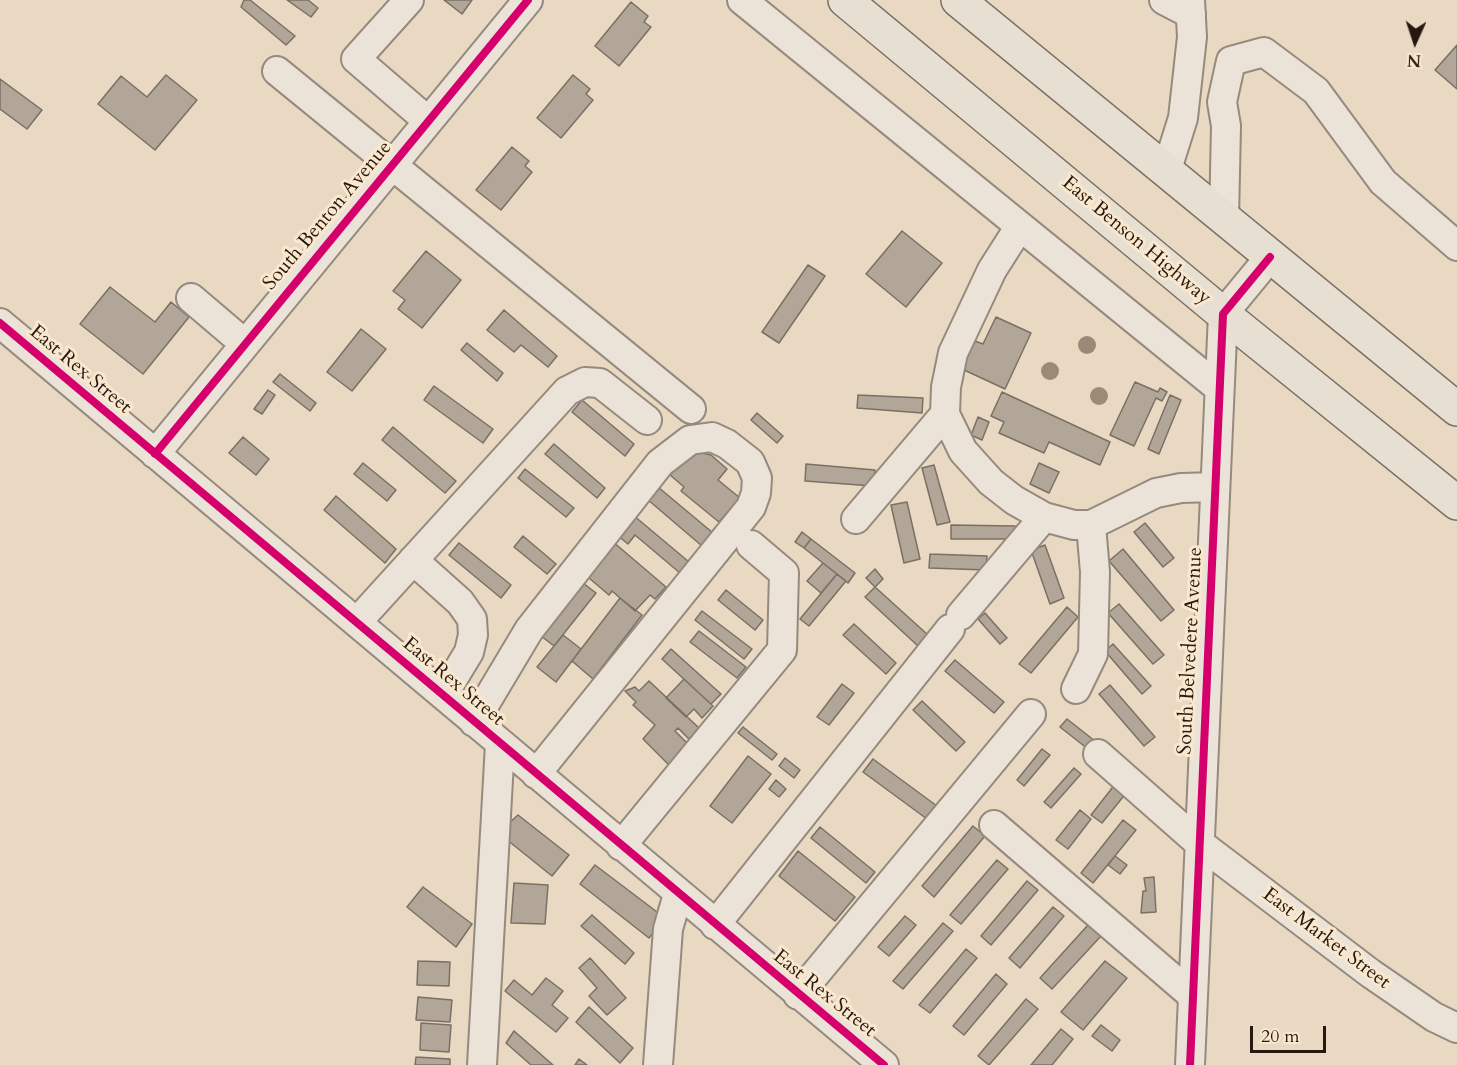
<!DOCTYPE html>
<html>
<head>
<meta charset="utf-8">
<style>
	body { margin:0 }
	#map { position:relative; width:1457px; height:1065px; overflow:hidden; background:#e9d9c2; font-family:Cardo,serif }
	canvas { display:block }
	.north { position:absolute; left:1385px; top:12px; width:60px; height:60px; -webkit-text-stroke:4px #fae8ce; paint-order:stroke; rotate:183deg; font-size:16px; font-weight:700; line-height:24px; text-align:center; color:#261811 }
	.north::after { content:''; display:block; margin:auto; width:21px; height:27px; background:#261811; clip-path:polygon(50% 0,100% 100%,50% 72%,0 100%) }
	.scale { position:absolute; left:1250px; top:1026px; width:76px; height:27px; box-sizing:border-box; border:3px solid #261811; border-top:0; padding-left:8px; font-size:18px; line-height:21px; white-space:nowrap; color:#261811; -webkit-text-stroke:4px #fae8ce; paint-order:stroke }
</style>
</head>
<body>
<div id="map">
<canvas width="1457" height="1065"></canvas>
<div class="north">N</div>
<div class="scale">20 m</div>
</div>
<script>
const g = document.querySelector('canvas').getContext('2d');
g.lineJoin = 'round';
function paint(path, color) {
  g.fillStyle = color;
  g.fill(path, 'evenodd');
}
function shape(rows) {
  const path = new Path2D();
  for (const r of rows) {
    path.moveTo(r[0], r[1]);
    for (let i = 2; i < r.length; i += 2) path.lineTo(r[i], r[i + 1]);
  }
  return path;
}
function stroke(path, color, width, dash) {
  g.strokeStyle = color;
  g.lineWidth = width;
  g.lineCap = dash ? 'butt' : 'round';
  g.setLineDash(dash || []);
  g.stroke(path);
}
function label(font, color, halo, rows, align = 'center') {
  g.font = font + ' Cardo,serif';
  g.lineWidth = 6;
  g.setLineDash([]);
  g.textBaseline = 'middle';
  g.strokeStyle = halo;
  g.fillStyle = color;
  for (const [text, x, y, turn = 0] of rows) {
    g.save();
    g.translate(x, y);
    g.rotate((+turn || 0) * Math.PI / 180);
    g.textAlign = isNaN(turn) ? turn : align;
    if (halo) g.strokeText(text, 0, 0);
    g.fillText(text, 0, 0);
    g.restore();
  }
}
const building = shape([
	[244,0,250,0,295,36,286,45,241,7,244,0],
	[287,0,308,0,318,8,311,17,287,0],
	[444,0,472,0,462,14,444,0],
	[631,2,648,16,644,22,651,27,619,66,595,46,631,2],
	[1457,45,1457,89,1435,70,1457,45],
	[166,75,197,100,155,150,98,104,121,76,147,97,166,75],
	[573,75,590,89,586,94,593,100,561,138,537,118,573,75],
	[0,79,42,110,27,129,0,109,0,79],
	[512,147,529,161,525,166,532,172,501,210,476,190,512,147],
	[902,231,942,263,906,307,866,274,902,231],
	[426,251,461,280,422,328,398,309,405,300,393,291,426,251],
	[808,265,825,276,779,343,762,332,808,265],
	[110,287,155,322,171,302,189,317,143,374,80,324,110,287],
	[504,310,557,356,548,367,521,345,514,352,487,330,504,310],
	[996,317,1031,333,1005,389,962,369,975,341,983,344,996,317],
	[361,329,386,349,352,391,327,372,361,329],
	[467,343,503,373,497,381,461,350,467,343],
	[280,374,316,403,310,411,273,382,280,374],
	[1135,382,1158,392,1160,388,1167,392,1162,401,1156,398,1134,446,1110,435,1135,382],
	[434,386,493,429,483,443,424,400,434,386],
	[268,390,275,395,262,414,254,409,268,390],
	[1002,392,1110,442,1100,465,1049,442,1044,453,999,433,1004,422,991,416,1002,392],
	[858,395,923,398,922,413,857,408,858,395],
	[1170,395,1181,400,1159,454,1148,449,1170,395],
	[582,400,634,444,625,456,572,412,582,400],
	[757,413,783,436,777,443,751,420,757,413],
	[978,417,989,422,982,440,971,435,978,417],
	[393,427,456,481,445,493,382,440,393,427],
	[243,437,269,459,256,475,229,453,243,437],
	[554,444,605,488,597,498,545,454,554,444],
	[689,450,711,455,727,469,718,480,740,498,719,522,681,491,684,487,669,474,689,450],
	[363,463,396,490,387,501,354,474,363,463],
	[1039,463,1059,472,1049,493,1030,484,1039,463],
	[806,464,875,470,873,486,805,481,806,464],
	[934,465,950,522,937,525,922,468,934,465],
	[525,469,574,508,566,517,518,478,525,469],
	[658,487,713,533,702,546,647,499,658,487],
	[336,496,396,549,385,563,324,510,336,496],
	[907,502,920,559,904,563,891,505,907,502],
	[633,515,689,562,680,573,635,535,628,544,617,535,633,515],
	[1145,523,1174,558,1163,567,1134,532,1145,523],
	[951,525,1015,526,1015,539,951,539,951,525],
	[802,532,811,539,804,548,795,542,802,532],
	[523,536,556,564,547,574,514,547,523,536],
	[811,539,855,573,848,583,804,548,811,539],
	[612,541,666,587,655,599,650,595,635,611,612,591,609,595,582,572,612,541],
	[459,543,511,585,501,598,449,555,459,543],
	[1045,545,1064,598,1050,604,1031,550,1045,545],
	[1123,549,1174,610,1161,621,1109,561,1123,549],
	[930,554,987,556,986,570,929,568,930,554],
	[823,563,837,574,821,593,807,581,823,563],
	[875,569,883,579,875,587,866,578,875,569],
	[837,574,846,581,809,626,800,619,837,574],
	[583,583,596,593,554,646,541,636,583,583],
	[875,587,928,635,918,646,865,597,875,587],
	[726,590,763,620,755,630,718,600,726,590],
	[620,598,642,615,593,679,572,661,620,598],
	[1119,604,1164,655,1153,664,1108,613,1119,604],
	[1067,607,1078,617,1031,673,1019,664,1067,607],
	[702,611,752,649,744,659,695,620,702,611],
	[985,613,1007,638,1000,644,978,619,985,613],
	[854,624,896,663,886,674,843,635,854,624],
	[699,631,746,667,737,678,690,642,699,631],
	[563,635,581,649,556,682,537,667,563,635],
	[1113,644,1151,686,1142,694,1105,651,1113,644],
	[671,649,721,694,711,704,662,659,671,649],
	[955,660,1004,702,994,713,945,671,955,660],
	[684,679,713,706,702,718,694,709,686,717,666,698,684,679],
	[649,681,699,728,689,739,678,728,675,731,691,747,672,768,643,739,655,725,633,705,636,702,625,691,635,687,639,691,649,681],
	[842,684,854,693,829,725,817,717,842,684],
	[1110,685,1155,737,1144,746,1099,694,1110,685],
	[922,701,965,742,956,751,913,710,922,701],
	[1067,719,1100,745,1093,753,1060,727,1067,719],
	[743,727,777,754,772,760,738,733,743,727],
	[1042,749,1050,755,1024,786,1017,780,1042,749],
	[748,756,771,774,732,823,710,806,748,756],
	[785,758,800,770,794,778,779,766,785,758],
	[873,759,937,806,927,819,863,772,873,759],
	[1074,768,1081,774,1051,808,1044,802,1074,768],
	[776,780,786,789,779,797,769,789,776,780],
	[1116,783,1127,792,1102,823,1091,815,1116,783],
	[1080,810,1091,819,1068,849,1056,840,1080,810],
	[518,815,569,855,552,876,506,839,508,824,518,815],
	[1123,820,1136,830,1093,883,1081,873,1123,820],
	[973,826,985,836,934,897,922,886,973,826],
	[820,827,875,872,866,883,811,838,820,827],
	[798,851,855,897,835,921,779,876,798,851],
	[1115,856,1127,865,1120,874,1108,865,1115,856],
	[997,860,1008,869,961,924,950,915,997,860],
	[595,865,665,918,649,938,580,884,595,865],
	[1154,877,1156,912,1141,913,1143,891,1146,891,1144,878,1154,877],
	[1027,881,1038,890,991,945,981,936,1027,881],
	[514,883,548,885,545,924,511,923,514,883],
	[423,887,472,924,456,947,407,907,423,887],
	[1053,907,1064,916,1020,968,1009,958,1053,907],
	[592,915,634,953,625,964,581,926,592,915],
	[905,916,916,925,889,956,878,947,905,916],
	[943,923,953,931,903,989,893,981,943,923],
	[1088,925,1101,936,1052,989,1040,978,1088,925],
	[966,949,977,958,930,1013,919,1005,966,949],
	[590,958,626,998,607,1015,589,996,597,988,579,968,590,958],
	[418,961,450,962,449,986,417,985,418,961],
	[1105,961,1127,978,1083,1030,1061,1012,1105,961],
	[996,974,1007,984,964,1035,953,1026,996,974],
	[546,978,563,991,552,1005,568,1018,556,1032,505,991,514,980,532,995,546,978],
	[418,997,452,1000,450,1022,416,1020,418,997],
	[1026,999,1038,1009,989,1065,978,1056,1026,999],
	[589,1007,633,1048,620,1063,576,1022,589,1007],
	[421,1023,451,1025,449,1052,420,1050,421,1023],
	[1101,1025,1120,1040,1112,1051,1092,1036,1101,1025],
	[1061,1029,1073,1039,1052,1065,1031,1065,1061,1029],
	[514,1031,553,1065,531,1065,506,1043,514,1031],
	[416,1057,450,1059,450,1065,415,1065,416,1057],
	[579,1059,587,1065,575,1065,579,1059]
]);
paint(building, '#b1a697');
stroke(building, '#7a7064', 1.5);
const minor = shape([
	[409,0,356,59,428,121],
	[742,0,1219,388],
	[1164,0,1191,14],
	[277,71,691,409],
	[1167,169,1183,118,1192,37,1190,0],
	[1224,219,1226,126,1222,102,1231,61,1264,52,1316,91,1383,182,1457,246],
	[1020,226,992,270,953,353,946,387,945,414,963,451,991,482,1014,500,1044,517,1074,525,1091,525,1156,493,1181,488,1215,487],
	[191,298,245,344],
	[0,323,884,1065],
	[155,454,528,0],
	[856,519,945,414],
	[413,560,460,602,472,619,473,635,469,652,443,695],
	[961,615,1044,517],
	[357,622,567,391,585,382,600,383,647,420],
	[1076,689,1093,654,1095,572,1091,525],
	[474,722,529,630,660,463,690,440,712,437,727,444,750,462,757,478,756,493,751,507,536,774],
	[1098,754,1199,843,1370,973,1434,1017,1457,1028],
	[994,825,1193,996],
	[621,846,782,650,784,573,751,545],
	[715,925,950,629],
	[798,995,1031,714],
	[482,1065,500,744],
	[658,1065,668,929,678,894],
	[1190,1065,1223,314,1270,257]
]);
const major = shape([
	[845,0,1223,314,1457,503],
	[958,0,1457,409]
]);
stroke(minor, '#958a7d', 32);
stroke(major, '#7a7064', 36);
stroke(minor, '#ece3d8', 28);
stroke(major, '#e7dfd2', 33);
stroke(shape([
	[0,323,884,1065],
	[155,454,528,0],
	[1190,1065,1223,314,1270,257]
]), '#d6006c', 8);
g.fillStyle = '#9a8a77';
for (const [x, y] of [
	[1087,345],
	[1050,371],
	[1099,396]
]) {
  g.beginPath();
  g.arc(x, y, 9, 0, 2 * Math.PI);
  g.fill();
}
label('20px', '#261811', '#fae8ce', [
	["South Benton Avenue",328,216,-50],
	["East Benson Highway",1136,241,40],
	["East Rex Street",80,370,40],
	["South Belvedere Avenue",1191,651,-87],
	["East Rex Street",453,682,40],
	["East Market Street",1326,939,37],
	["East Rex Street",824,994,39]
]);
</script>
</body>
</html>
